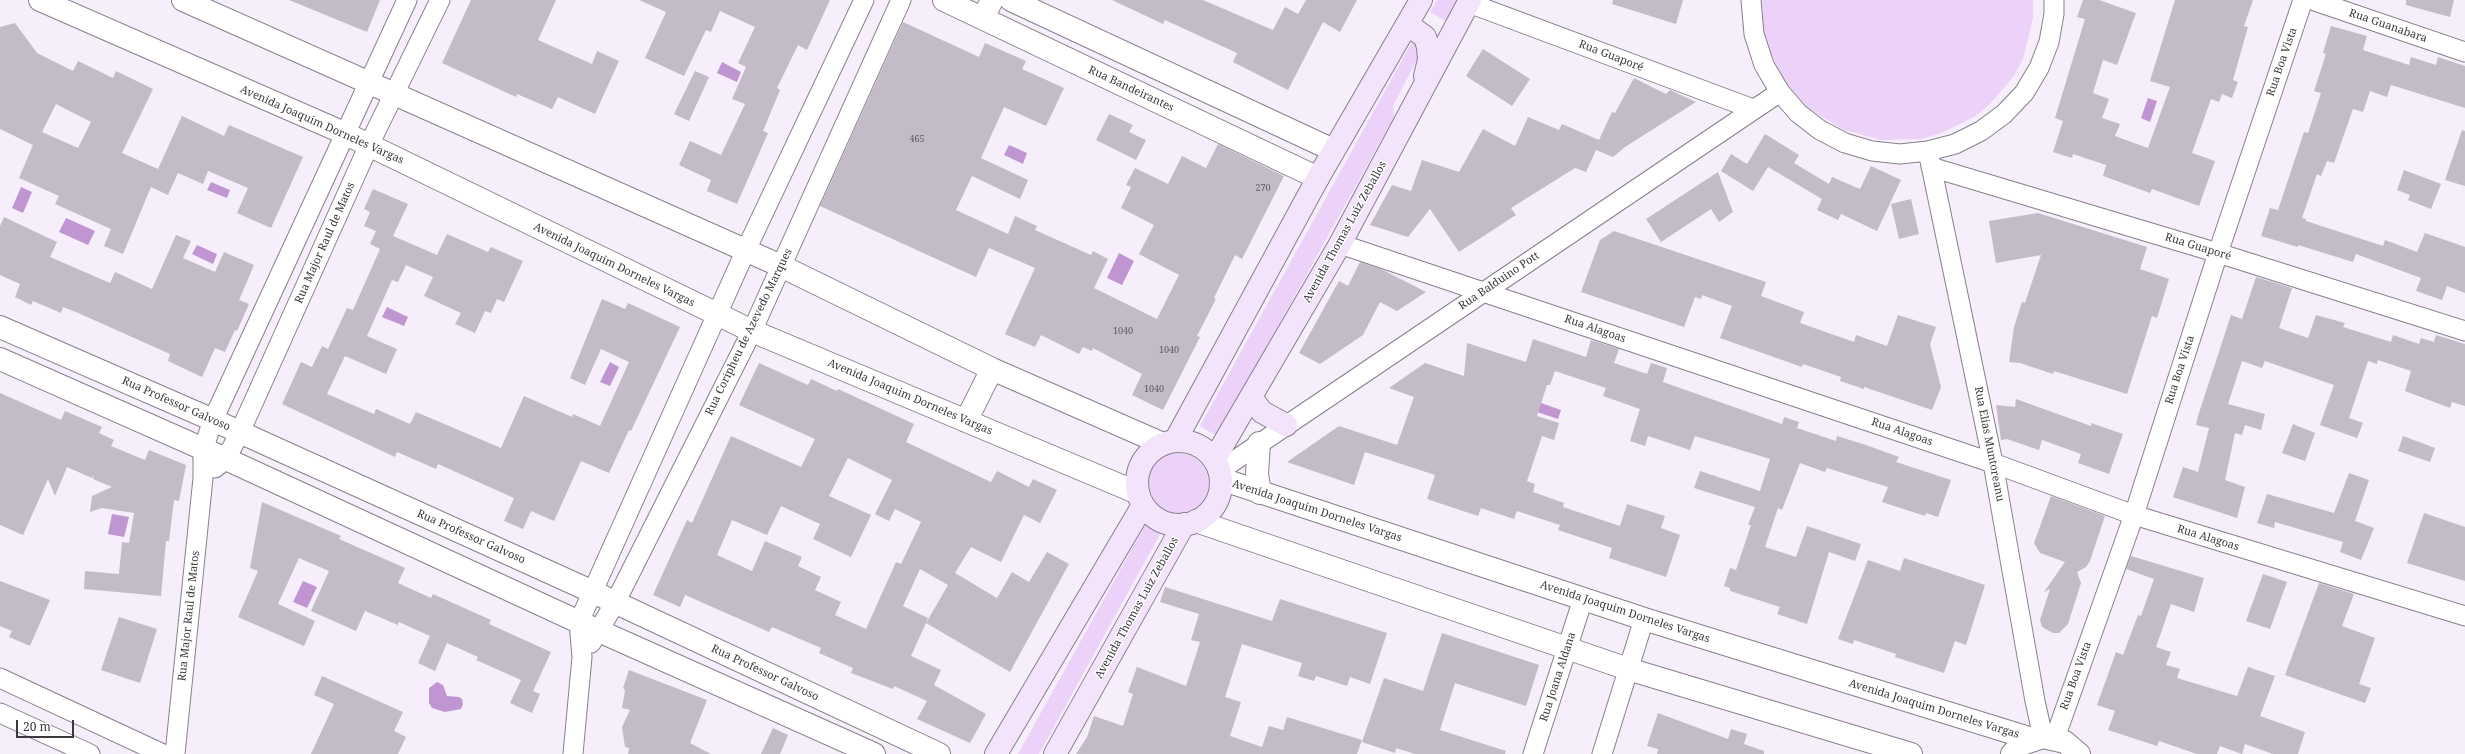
<!DOCTYPE html>
<html>
<head>
<meta charset="utf-8">
<style>
	body { margin:0 }
	#map { position:relative; width:2465px; height:754px; overflow:hidden; background:#f6eefa; font-family:"Noto Serif",serif }
	canvas { display:block }
	.scale { position:absolute; left:16px; top:720px; width:58px; height:18px; box-sizing:border-box; border:2px solid #3c393e; border-top:0; padding-left:5px; font-size:12px; line-height:14px; white-space:nowrap; color:#3c393e; -webkit-text-stroke:3px #fff; paint-order:stroke }
</style>
</head>
<body>
<div id="map">
<canvas width="2465" height="754"></canvas>
<div class="scale">20 m</div>
</div>
<script>
const g = document.querySelector('canvas').getContext('2d');
g.lineJoin = 'round';
function paint(path, color) {
  g.fillStyle = color;
  g.fill(path, 'evenodd');
}
function shape(rows) {
  const path = new Path2D();
  for (const r of rows) {
    if (r.length === 3) {
      path.moveTo(r[0] + r[2], r[1]);
      path.arc(r[0], r[1], r[2], 0, 2 * Math.PI);
      continue;
    }
    path.moveTo(r[0], r[1]);
    for (let i = 2; i < r.length; i += 2) path.lineTo(r[i], r[i + 1]);
  }
  return path;
}
function stroke(path, color, width, dash) {
  g.strokeStyle = color;
  g.lineWidth = width;
  g.lineCap = dash ? 'butt' : 'round';
  g.setLineDash(dash || []);
  g.stroke(path);
}
function label(font, color, halo, rows, align = 'center') {
  g.font = font + ' "Noto Serif",serif';
  g.lineWidth = 3;
  g.setLineDash([]);
  g.textBaseline = 'middle';
  g.strokeStyle = halo;
  g.fillStyle = color;
  for (const [text, x, y, turn = 0] of rows) {
    g.save();
    g.translate(x, y);
    g.rotate((+turn || 0) * Math.PI / 180);
    g.textAlign = isNaN(turn) ? turn : align;
    if (halo) g.strokeText(text, 0, 0);
    g.fillText(text, 0, 0);
    g.restore();
  }
}
paint(shape([
	[1437,0,1459,0,1447,22,1430,12],
	[1762,0,2033,0,2033,18,2023,59,2014,76,1989,105,1974,117,1939,134,1920,139,1882,140,1844,130,1811,110,1797,97,1785,82,1768,48,1763,29],
	[1412,42,1424,46,1393,106,1394,117,1217,436,1200,426],
	[1177,485,32],
	[1148,520,1163,529,1039,754,1018,754]
]), '#ecd1f9');
paint(shape([
	[722,62,741,72,737,82,717,73],
	[2148,98,2157,101,2150,122,2141,118],
	[1009,145,1027,153,1023,164,1004,155],
	[211,182,230,190,227,198,207,190],
	[21,187,32,192,23,213,12,208],
	[66,218,95,231,88,245,59,232],
	[197,245,217,254,213,264,192,254],
	[1119,253,1134,261,1122,285,1107,278],
	[387,307,408,317,404,326,382,317],
	[610,362,619,367,610,386,600,382],
	[1541,403,1561,410,1558,419,1537,412],
	[112,514,129,517,124,537,108,534],
	[303,581,317,587,307,608,293,602],
	[437,682,443,685,447,696,459,697,462,699,463,704,461,709,445,712,432,708,429,703,429,688]
]), '#bf96d2');
paint(shape([
	[289,0,380,0,367,32],
	[471,0,556,0,538,40,592,64,597,51,619,61,595,114,558,97,552,109,517,94,516,97,442,63],
	[639,0,830,0,807,50,798,45,777,88,780,90,763,131,768,133,737,204,707,191,711,180,679,165,690,141,721,155,745,104,732,99,746,67,738,63,755,27,720,11,711,32,706,30,684,76,645,58,666,12],
	[1112,0,1203,0,1273,30,1285,7,1298,14,1306,0,1357,0,1340,32,1323,22,1288,90,1233,62,1237,53,1165,20,1163,24],
	[1613,0,1683,0,1676,24,1612,4],
	[2083,0,2099,0,2136,13,2117,65,2103,60,2093,93,2109,99,2102,118,2120,124,2115,136,2148,148,2170,87,2150,81,2175,0,2253,0,2244,26,2248,27,2233,80,2238,82,2232,98,2222,94,2219,102,2211,99,2192,153,2215,161,2199,206,2152,189,2150,193,2103,176,2106,165,2073,154,2072,158,2053,152,2063,121,2055,118,2085,19,2077,17],
	[2406,0,2454,0,2450,17,2406,5],
	[903,22,979,57,985,43,1026,61,1022,69,1064,88,1046,126,1004,107,981,158,1028,180,1020,199,972,176,956,210,1008,234,1015,216,1037,226,1035,230,1091,255,1093,251,1108,259,1094,288,1157,319,1179,275,1139,254,1154,225,1121,208,1131,187,1126,185,1135,168,1168,184,1182,156,1206,168,1218,144,1284,176,1242,259,1235,255,1214,298,1216,299,1197,336,1200,337,1163,410,1132,395,1142,374,1093,348,1092,351,1083,347,1079,354,1041,335,1035,347,1005,334,1035,268,989,248,976,277,820,206],
	[15,23,37,53,73,71,78,61,113,78,116,71,153,89,122,153,158,169,182,116,224,136,229,125,303,157,271,228,237,213,248,188,208,171,203,184,178,173,168,195,151,187,123,254,104,246,111,229,55,204,59,196,19,178,33,145,0,129,0,27],
	[56,104,91,122,78,148,42,132],
	[2331,26,2367,36,2363,50,2409,65,2411,57,2436,65,2438,57,2465,66,2465,108,2391,85,2387,97,2370,91,2363,112,2353,109,2334,163,2327,161,2321,176,2317,174,2302,218,2306,219,2306,221,2383,246,2385,240,2417,252,2425,233,2465,247,2465,293,2447,286,2442,300,2416,291,2421,278,2356,254,2353,262,2298,245,2298,247,2261,236,2270,208,2278,210,2304,132,2308,133,2321,93,2314,91,2326,54,2323,53],
	[1483,49,1530,79,1512,106,1466,76],
	[695,71,709,77,689,121,674,114],
	[1634,78,1666,94,1670,90,1696,102,1625,147,1613,157,1596,150,1586,172,1575,168,1511,208,1516,215,1459,252,1430,209,1408,237,1370,225,1392,185,1411,191,1422,160,1459,172,1483,129,1515,146,1528,117,1559,130,1562,124,1599,140,1612,112,1615,113],
	[1109,114,1133,125,1129,132,1146,140,1136,160,1096,140],
	[2462,130,2465,131,2465,186,2445,180],
	[1765,134,1799,155,1794,163,1829,184,1832,177,1860,189,1871,166,1901,180,1877,231,1841,214,1838,220,1817,210,1822,199,1768,167,1753,191,1721,171,1731,154,1747,164],
	[2404,170,2441,184,2431,209,2408,200,2410,195,2397,190],
	[1718,172,1733,212,1719,222,1711,209,1661,242,1646,219],
	[373,189,408,204,393,236,437,255,447,234,488,252,491,247,523,261,504,302,497,299,491,313,485,311,475,333,455,324,461,313,424,296,433,277,406,265,398,282,392,280,367,336,397,349,386,374,345,356,327,394,374,414,376,409,410,424,416,412,501,448,524,396,572,417,573,414,600,426,629,362,601,349,585,385,570,378,602,299,625,309,628,303,680,327,631,431,629,430,609,473,581,461,554,521,531,511,523,529,504,521,514,498,438,464,436,469,397,452,395,457,282,404,301,362,312,367,322,346,328,349,347,308,353,310,380,249,370,244,376,231,364,226,370,212,364,209],
	[1911,199,1919,234,1899,239,1891,204],
	[2038,213,2147,247,2140,269,2169,279,2157,318,2152,316,2127,394,2054,371,2053,374,2020,363,2009,362,2014,327,2022,302,2025,303,2041,255,1996,263,1989,221],
	[4,217,57,242,50,257,110,283,115,272,152,289,176,235,191,241,183,258,215,272,224,252,254,265,239,300,249,304,237,331,235,330,225,352,215,348,202,377,168,361,170,354,76,312,63,307,61,313,33,301,31,305,15,297,20,284,0,275,0,226],
	[1614,231,1766,282,1761,296,1804,312,1800,323,1854,342,1856,335,1887,346,1898,315,1936,327,1930,344,1941,387,1932,410,1864,387,1864,389,1840,381,1841,377,1803,364,1802,367,1720,338,1732,306,1702,295,1701,299,1695,297,1684,327,1581,292,1600,240],
	[1360,262,1381,269,1426,292,1397,311,1380,302,1363,335,1320,364,1299,353,1339,281,1348,286],
	[2256,277,2292,288,2279,328,2308,338,2316,315,2345,323,2343,327,2391,342,2393,335,2419,344,2421,338,2434,342,2436,335,2465,344,2465,406,2452,402,2450,408,2405,391,2411,371,2378,360,2377,364,2368,361,2349,418,2363,423,2357,438,2320,425,2334,385,2265,361,2262,368,2242,361,2228,404,2265,414,2261,430,2245,425,2242,435,2235,433,2225,480,2245,487,2237,518,2173,497,2183,467,2198,472,2209,428,2196,425,2198,416,2231,315,2242,319],
	[1533,339,1586,357,1591,340,1619,349,1614,363,1647,374,1651,363,1667,368,1663,382,1782,424,1784,417,1799,422,1797,428,1836,441,1837,436,1866,445,1899,457,1896,462,1951,480,1938,517,1926,513,1925,516,1882,502,1888,487,1827,468,1825,472,1800,463,1782,510,1778,508,1765,547,1796,557,1807,526,1861,544,1855,561,1829,552,1807,624,1777,614,1780,607,1730,591,1730,588,1724,586,1730,568,1736,570,1751,525,1748,525,1755,507,1694,488,1700,471,1760,491,1770,459,1695,436,1690,450,1648,436,1645,446,1630,441,1640,409,1603,396,1606,388,1555,371,1550,385,1547,385,1537,416,1559,423,1554,440,1542,436,1527,481,1535,484,1533,492,1564,503,1563,507,1620,526,1627,504,1665,516,1661,528,1680,535,1666,577,1609,558,1612,548,1558,530,1560,525,1517,511,1514,519,1481,508,1478,516,1427,499,1435,475,1365,452,1354,485,1287,462,1339,426,1397,445,1414,397,1389,388,1425,363,1464,376,1467,343,1526,362],
	[759,363,808,385,811,379,837,391,838,389,914,424,906,442,991,482,997,471,1029,487,1033,479,1057,490,1040,523,1024,515,1001,562,971,547,955,573,997,598,1012,572,1029,582,1047,552,1069,564,1010,672,926,623,911,656,941,670,934,685,986,714,970,743,917,719,927,701,894,686,893,689,851,673,853,668,819,653,821,648,772,627,769,632,685,595,680,607,653,595,687,520,692,523,731,436,801,467,815,439,739,405],
	[848,458,892,480,875,514,889,521,895,509,921,522,901,564,896,562,866,629,835,615,841,602,815,590,821,577,798,566,802,557,765,541,752,571,717,555,732,520,767,535,781,506,820,524,813,539,851,557,871,515,829,496],
	[920,569,948,585,926,623,928,618,903,606],
	[0,393,61,420,65,411,102,427,99,433,114,440,111,446,145,460,149,450,186,465,179,501,174,500,169,541,166,541,161,596,84,589,85,571,119,574,122,542,129,543,134,513,102,508,90,512,92,496,112,487,93,479,94,475,92,478,67,467,55,496,48,479,23,535,0,525],
	[2016,399,2091,426,2091,423,2123,434,2109,474,2078,463,2081,454,2042,440,2039,450,2007,439,2001,440,1996,405,2015,407],
	[2293,424,2315,433,2305,461,2282,453],
	[2403,436,2435,448,2430,462,2398,451],
	[2349,473,2369,480,2355,521,2374,528,2361,560,2340,552,2343,542,2275,522,2274,528,2257,523,2267,494,2334,513],
	[2051,496,2105,516,2090,561,2086,567,2077,572,2081,583,2068,624,2059,633,2053,633,2042,627,2040,620,2050,589,2044,592,2065,562,2040,553,2034,543],
	[262,502,341,536,339,539,405,568,398,583,431,598,433,594,491,620,489,624,551,652,533,691,540,694,532,713,510,703,521,680,476,660,478,657,447,643,435,671,418,663,430,636,399,622,398,625,365,611,356,631,311,611,329,571,299,558,278,604,315,621,304,646,238,617,258,571,250,568],
	[2424,513,2465,527,2465,581,2407,563],
	[2131,556,2204,578,2194,612,2171,604,2156,647,2171,652,2166,665,2180,669,2177,678,2237,696,2248,667,2275,676,2260,716,2305,732,2298,754,2273,754,2245,744,2242,754,2220,746,2217,754,2197,754,2159,741,2157,746,2108,730,2115,711,2097,705,2116,652,2123,655,2138,615,2141,616,2154,579,2126,569],
	[1904,558,1985,585,1966,645,1955,641,1944,673,1895,657,1896,654,1854,640,1853,644,1838,639,1868,560,1900,571],
	[2263,574,2287,582,2270,629,2246,621],
	[0,581,50,600,30,646,9,637,12,631,0,626],
	[2319,583,2354,594,2342,626,2375,638,2359,684,2371,688,2365,703,2285,675],
	[1165,587,1272,621,1280,599,1387,633,1370,684,1350,677,1347,686,1316,676,1314,681,1298,676,1302,663,1242,644,1225,697,1241,702,1230,736,1262,747,1269,726,1283,730,1287,717,1362,740,1357,754,1076,754,1087,737,1094,716,1123,726,1133,694,1128,692,1137,667,1186,686,1200,642,1191,640,1199,614,1160,602],
	[119,617,157,629,140,683,101,670],
	[1442,633,1539,665,1526,706,1455,683,1440,730,1506,751,1505,754,1415,754,1396,748,1395,753,1362,742,1384,678,1423,691],
	[629,670,707,700,690,743,711,754,628,754,629,748,625,747,622,727,630,710,622,708,625,690,623,688],
	[322,676,403,712,394,731,406,737,398,754,311,754,334,704,314,695],
	[1658,713,1728,739,1731,729,1747,734,1744,744,1764,751,1764,754,1657,754,1658,749,1647,746],
	[773,728,788,735,780,754,761,754]
]), '#c3bbc7');
const minor = shape([
	[1751,0,1754,34,1764,65,1780,92,1798,113,1820,130,1845,143,1872,151,1900,154,1928,151,1955,144,1981,131,2004,114,2024,93,2039,68,2049,42,2054,14,2054,0],
	[2312,0,2465,52],
	[1469,3,1753,109],
	[1928,151,1993,463,2035,701,2043,737],
	[1931,167,2218,253,2465,331],
	[1340,244,1993,463,2134,515,2465,616],
	[215,468,226,459,240,432,369,145,440,0],
	[1219,471,1780,92],
	[591,643,615,603,752,331,901,0],
	[0,678,163,754],
	[0,713,90,754],
	[2055,738,2134,515,2218,253,2303,0],
	[175,754,203,478,203,450,213,420,407,0],
	[573,754,582,657,579,622,745,252,864,0],
	[1533,754,1583,599],
	[1602,754,1644,619]
]);
const tertiary = shape([
	[40,0,344,133,752,331,1138,493],
	[183,0,781,266,992,369,1163,444],
	[944,0,1318,178],
	[1011,0,1333,150],
	[983,18,992,0],
	[0,327,213,420,593,592,939,754],
	[0,359,226,459,579,622,874,754],
	[966,421,992,369],
	[1259,443,1257,474,1260,493],
	[1221,479,1644,619,2032,739],
	[1196,521,1628,669,1911,754],
	[2012,754,2022,744,2043,737,2065,742,2079,754]
]);
const secondary = shape([
	[1407,24,1425,37,1428,47,1429,60,1425,76],
	[1251,397,1262,412,1286,425],
	[1175,441,1318,178,1421,0],
	[1179,483,42],
	[1214,460,1340,244,1470,0],
	[996,754,1143,505],
	[1055,754,1184,524]
]);
stroke(minor, '#87808b', 21);
stroke(tertiary, '#87808b', 24);
stroke(secondary, '#87808b', 24);
stroke(minor, '#fff', 19);
stroke(tertiary, '#fff', 22);
stroke(secondary, '#f4e4fb', 22);
label('9px', '#5e5a60', null, [
	["465",917,139],
	["270",1263,188],
	["1040",1123,331],
	["1040",1169,350],
	["1040",1154,389]
]);
label('11px', '#3c393e', '#fff', [
	["Rua Guanabara",2388,26,19],
	["Rua Guaporé",1611,56,21],
	["Rua Boa Vista",2282,62,-71],
	["Rua Bandeirantes",1131,89,25],
	["Avenida Joaquim Dorneles Vargas",322,125,24],
	["Avenida Thomas Luiz Zeballos",1345,232,-61],
	["Rua Major Raul de Matos",325,243,-66],
	["Rua Guaporé",2198,247,17],
	["Avenida Joaquim Dorneles Vargas",614,265,26],
	["Rua Balduino Pott",1499,281,-34],
	["Rua Alagoas",1595,329,19],
	["Rua Coripheu de Azevedo Marques",749,332,-64],
	["Rua Boa Vista",2180,370,-72],
	["Avenida Joaquim Dorneles Vargas",910,397,23],
	["Rua Professor Galvoso",176,404,24],
	["Rua Alagoas",1902,432,19],
	["Rua Elias Muntoreanu",1989,444,79],
	["Avenida Joaquim Dorneles Vargas",1317,511,18],
	["Rua Professor Galvoso",471,537,24],
	["Rua Alagoas",2208,538,17],
	["Avenida Thomas Luiz Zeballos",1137,608,-61],
	["Avenida Joaquim Dorneles Vargas",1625,612,18],
	["Rua Major Raul de Matos",189,616,-84],
	["Rua Professor Galvoso",765,673,25],
	["Rua Boa Vista",2076,676,-70],
	["Rua Joana Aldana",1558,677,-72],
	["Avenida Joaquim Dorneles Vargas",1934,709,17]
]);
</script>
</body>
</html>
